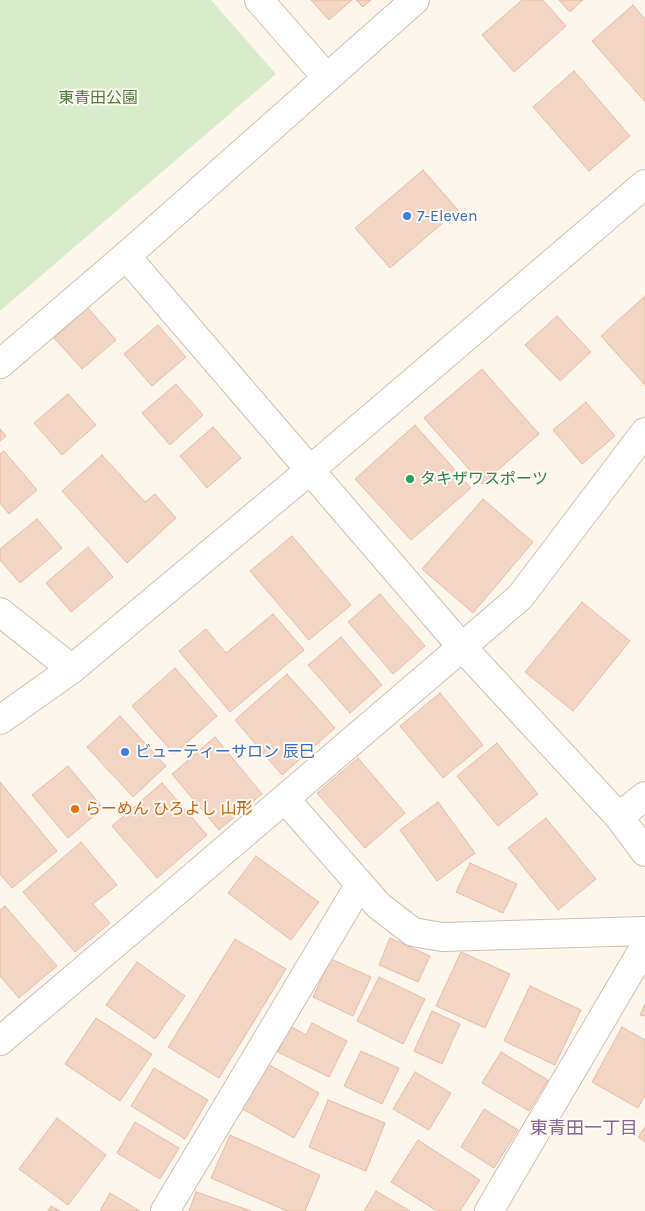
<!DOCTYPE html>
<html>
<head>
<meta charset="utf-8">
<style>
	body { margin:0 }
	canvas { display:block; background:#fdf6ec }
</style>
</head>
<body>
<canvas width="645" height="1211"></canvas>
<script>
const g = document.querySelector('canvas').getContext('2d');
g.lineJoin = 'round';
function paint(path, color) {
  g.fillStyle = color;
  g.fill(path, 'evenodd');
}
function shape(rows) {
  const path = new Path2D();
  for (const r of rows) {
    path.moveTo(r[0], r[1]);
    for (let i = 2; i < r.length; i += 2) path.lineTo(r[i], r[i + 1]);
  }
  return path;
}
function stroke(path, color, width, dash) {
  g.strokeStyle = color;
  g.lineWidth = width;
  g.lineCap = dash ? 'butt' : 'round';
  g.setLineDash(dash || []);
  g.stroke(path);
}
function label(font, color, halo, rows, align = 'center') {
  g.font = font + ' Karla,"Noto Sans JP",sans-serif';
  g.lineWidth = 4;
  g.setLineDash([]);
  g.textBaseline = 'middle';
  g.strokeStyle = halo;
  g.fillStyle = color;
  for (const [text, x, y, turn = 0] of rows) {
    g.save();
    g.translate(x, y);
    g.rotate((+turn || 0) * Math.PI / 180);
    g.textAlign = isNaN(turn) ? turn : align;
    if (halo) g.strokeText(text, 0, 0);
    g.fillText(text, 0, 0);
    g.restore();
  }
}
paint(shape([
	[0,0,211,0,276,74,0,311]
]), '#d8ecc9');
const building = shape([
	[311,0,352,0,329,20,311,0],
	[356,0,371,0,363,7,356,0],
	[522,0,543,0,566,26,514,72,482,35,522,0],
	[559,0,583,0,570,12,559,0],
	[633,5,645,19,645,102,592,41,633,5],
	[574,71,630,136,589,171,533,107,574,71],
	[423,170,458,210,390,268,355,228,423,170],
	[645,296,645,385,601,336,645,296],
	[88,308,116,340,82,369,54,338,88,308],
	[557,316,591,352,560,381,525,345,557,316],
	[158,325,186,357,152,386,124,354,158,325],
	[482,369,539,434,482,484,424,418,482,369],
	[176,384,203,415,170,445,142,413,176,384],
	[68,394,96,425,62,455,34,423,68,394],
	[586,402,615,436,582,464,553,430,586,402],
	[415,425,471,488,411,540,355,479,415,425],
	[213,427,241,458,207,488,180,456,213,427],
	[0,429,6,436,0,441,0,429],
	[4,451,37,490,9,514,0,503,0,454,4,451],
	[102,455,145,502,155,494,176,518,127,563,62,491,102,455],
	[483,499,533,542,473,613,422,569,483,499],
	[37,519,62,548,20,583,0,560,0,549,37,519],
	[292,536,351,605,309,640,250,571,292,536],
	[88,547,113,577,71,612,46,583,88,547],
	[380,594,425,646,393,674,348,622,380,594],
	[582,602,630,641,573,711,525,672,582,602],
	[273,614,304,650,230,712,179,651,206,629,226,653,273,614],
	[341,637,382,685,350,713,308,665,341,637],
	[175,668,217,716,174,754,132,706,175,668],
	[287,674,335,728,282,775,235,720,287,674],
	[440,693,483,745,443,778,400,726,440,693],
	[120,716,166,766,133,797,87,747,120,716],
	[215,737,262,794,219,830,172,774,215,737],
	[497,743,538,794,498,826,457,776,497,743],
	[358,758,405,813,365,848,317,793,358,758],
	[68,766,103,808,68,838,32,795,68,766],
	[0,782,57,851,12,888,0,874,0,782],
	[162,783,207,835,157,878,112,826,162,783],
	[438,802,475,853,437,881,400,830,438,802],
	[546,818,596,879,558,910,508,848,546,818],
	[81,842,117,885,93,904,110,923,75,952,23,892,81,842],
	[256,856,319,902,291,940,228,893,256,856],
	[470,863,517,884,503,913,456,892,470,863],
	[5,906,57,966,19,998,0,976,0,910,5,906],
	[390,938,430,956,418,982,379,965,390,938],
	[235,939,286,969,219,1078,168,1047,235,939],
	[461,952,510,974,485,1028,436,1006,461,952],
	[331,959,371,977,353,1016,313,997,331,959],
	[137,962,185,996,155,1039,106,1005,137,962],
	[379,977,425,999,403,1044,357,1021,379,977],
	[530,986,581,1010,555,1065,504,1041,530,986],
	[645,1004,645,1016,640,1015,645,1004],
	[432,1011,460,1024,442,1064,414,1051,432,1011],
	[96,1018,152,1054,120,1101,65,1064,96,1018],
	[312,1023,347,1041,329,1077,278,1052,290,1026,306,1035,312,1023],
	[622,1027,645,1040,645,1095,638,1108,592,1082,622,1027],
	[361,1051,399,1068,382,1104,344,1086,361,1051],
	[501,1052,548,1080,529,1111,482,1083,501,1052],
	[266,1063,319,1093,294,1138,241,1108,266,1063],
	[154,1068,208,1100,185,1139,131,1106,154,1068],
	[415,1072,451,1093,429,1130,393,1109,415,1072],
	[328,1100,385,1123,366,1171,309,1147,328,1100],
	[484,1109,518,1130,494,1168,461,1147,484,1109],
	[57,1118,106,1155,68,1205,19,1169,57,1118],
	[135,1122,179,1148,160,1179,117,1153,135,1122],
	[645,1127,645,1142,638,1137,645,1127],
	[230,1135,320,1175,305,1211,287,1211,211,1178,230,1135],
	[418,1140,480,1180,460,1211,437,1211,391,1182,418,1140],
	[376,1191,410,1211,364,1211,376,1191],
	[196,1192,251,1211,189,1211,196,1192],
	[110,1193,140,1211,100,1211,110,1193],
	[51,1206,60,1211,48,1211,51,1206]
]);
paint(building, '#f3d5c3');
stroke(building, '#e6bba3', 1);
const minor = shape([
	[259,0,327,78],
	[126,256,462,647,520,597,645,432],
	[0,364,126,256,415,0],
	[0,612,72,669],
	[0,720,72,669,310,470,645,184],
	[285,799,379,906,413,932,442,937,645,931],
	[619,817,645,796],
	[0,1041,144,919,462,647,619,817,645,852],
	[165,1211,360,884],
	[489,1211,645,946]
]);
stroke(minor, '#d1beb0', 30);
stroke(minor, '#fff', 28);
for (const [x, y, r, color] of [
	[407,216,5,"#3f7fe0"],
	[410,479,5,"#2e9e5b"],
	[125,752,5,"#3f7fe0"],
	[75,809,5,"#e8710a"]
]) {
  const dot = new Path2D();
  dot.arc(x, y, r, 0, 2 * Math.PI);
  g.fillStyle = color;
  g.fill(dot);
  stroke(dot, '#fffaf3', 2);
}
label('16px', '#537a41', '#fffaf3', [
	["東青田公園",98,98]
]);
label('16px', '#366cbe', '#fffaf3', [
	["7-Eleven",417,216],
	["ビューティーサロン 辰巳",135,752]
], 'left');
label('16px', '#27864d', '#fffaf3', [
	["タキザワスポーツ",420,479]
], 'left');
label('16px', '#c56008', '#fffaf3', [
	["らーめん ひろよし 山形",85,809]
], 'left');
label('18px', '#846695', '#fffaf3', [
	["東青田一丁目",584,1129]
]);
</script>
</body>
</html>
